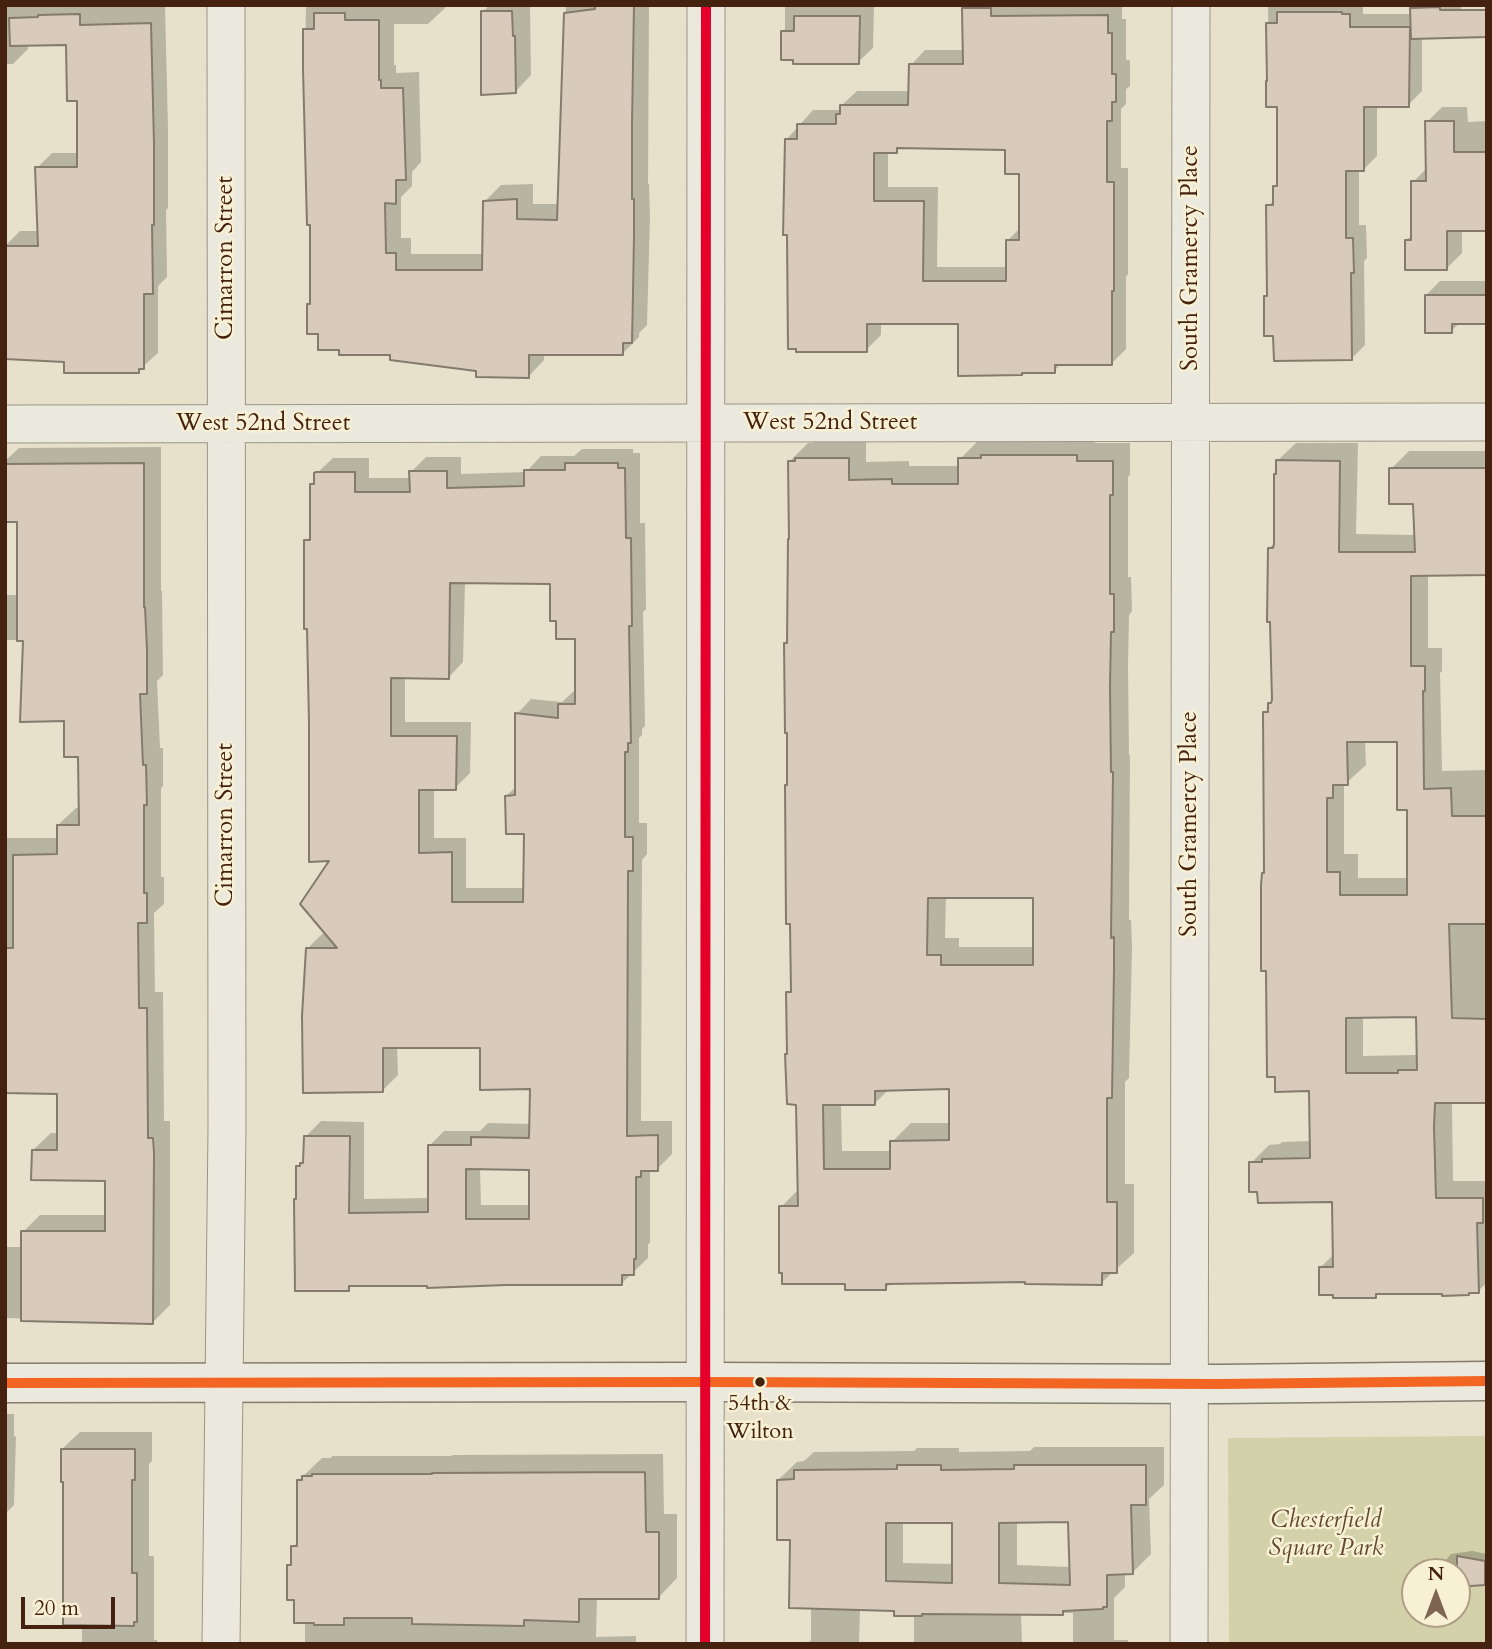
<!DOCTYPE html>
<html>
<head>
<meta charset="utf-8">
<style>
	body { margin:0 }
	#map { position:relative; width:1492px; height:1649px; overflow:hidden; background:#e7e1cb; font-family:Cardo,serif }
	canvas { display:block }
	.frame { position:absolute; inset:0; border:7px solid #44220f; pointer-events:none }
	.north { position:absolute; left:1401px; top:1558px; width:70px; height:70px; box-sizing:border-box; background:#f7f0d5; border:2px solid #af9e86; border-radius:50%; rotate:0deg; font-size:19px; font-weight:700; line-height:28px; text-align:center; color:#44220f }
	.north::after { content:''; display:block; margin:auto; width:24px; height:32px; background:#7d6551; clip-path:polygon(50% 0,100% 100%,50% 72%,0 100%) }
	.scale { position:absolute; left:21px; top:1597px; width:94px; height:32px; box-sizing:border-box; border:4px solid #44220f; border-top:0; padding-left:9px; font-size:21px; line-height:24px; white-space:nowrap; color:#44220f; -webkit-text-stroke:5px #f7f0d5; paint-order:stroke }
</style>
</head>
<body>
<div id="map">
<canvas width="1492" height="1649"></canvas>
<div class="frame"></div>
<div class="north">N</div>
<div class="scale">20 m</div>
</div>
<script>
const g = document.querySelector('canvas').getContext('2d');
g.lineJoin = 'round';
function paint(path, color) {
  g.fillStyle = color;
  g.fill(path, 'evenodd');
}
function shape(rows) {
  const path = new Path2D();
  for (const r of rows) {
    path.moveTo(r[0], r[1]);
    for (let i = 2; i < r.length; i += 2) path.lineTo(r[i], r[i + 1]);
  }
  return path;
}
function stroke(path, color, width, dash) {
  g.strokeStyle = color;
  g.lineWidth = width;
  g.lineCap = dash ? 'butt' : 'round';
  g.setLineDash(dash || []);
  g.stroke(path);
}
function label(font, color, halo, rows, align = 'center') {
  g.font = font + ' Cardo,serif';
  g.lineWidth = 5;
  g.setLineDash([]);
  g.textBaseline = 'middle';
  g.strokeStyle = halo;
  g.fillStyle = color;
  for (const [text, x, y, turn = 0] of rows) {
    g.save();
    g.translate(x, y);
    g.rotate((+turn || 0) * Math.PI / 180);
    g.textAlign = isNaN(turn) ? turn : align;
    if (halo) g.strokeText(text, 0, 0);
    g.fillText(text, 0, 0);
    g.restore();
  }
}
paint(shape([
	[1487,1436,1487,1644,1229,1644,1228,1438],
	[1415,1572,1457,1572,1457,1614,1415,1614]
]), '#d2d1a9');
paint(shape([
	[5,5,165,5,168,128,168,208,166,210,167,277,158,286,158,353,138,371,66,360,5,333,5,246,20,231,39,231,37,168,52,153,79,153,79,99,67,43,27,44,28,49,13,64,5,64],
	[306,5,445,5,445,8,428,24,394,24,394,65,396,65,396,73,419,72,421,162,412,172,412,186,401,197,401,238,411,238,411,254,484,254,485,201,501,185,533,184,533,204,559,204,566,5,649,5,648,184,649,184,650,218,647,325,639,333,639,337,623,353,544,353,544,360,528,377,391,353,341,349,319,332,308,304,311,301,311,223,305,69],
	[487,5,530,5,531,75,515,92,482,12,487,8],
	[785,5,874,5,873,48,858,62,783,32,785,29],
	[966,5,1122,5,1122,19,1126,19,1126,60,1130,60,1130,86,1126,89,1126,104,1121,109,1121,168,1128,168,1128,274,1126,277,1126,349,1112,363,1062,363,1054,371,960,322,881,322,881,335,866,350,786,140,813,110,842,110,842,105,857,91,910,91,911,65,925,50,965,50,964,9],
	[901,146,1007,148,1021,173,1021,227,1008,240,1008,267,937,267,938,187,888,187,888,151,896,151],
	[1268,5,1363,5,1363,14,1412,14,1412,8,1415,5,1461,5,1462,23,1422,37,1422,91,1408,105,1377,105,1377,156,1364,169,1359,169,1359,225,1366,225,1367,258,1364,261,1365,345,1351,359,1275,334,1266,297,1268,294,1268,206,1275,199,1275,187,1279,183,1279,106,1269,80],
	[1442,107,1467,107,1468,122,1487,121,1487,229,1462,229,1462,253,1447,268,1407,240,1412,235,1413,182,1427,168,1427,122],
	[1440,281,1487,281,1487,322,1461,322,1451,331,1426,295],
	[1095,438,1095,443,1130,443,1130,475,1128,477,1128,577,1131,577,1132,611,1129,615,1128,667,1129,755,1130,755,1129,920,1131,920,1132,948,1129,1078,1125,1082,1125,1184,1134,1184,1134,1253,1101,1283,1027,1281,892,1282,886,1288,847,1282,781,1207,799,1189,798,1104,788,993,793,988,786,643,788,641,790,461,808,443,813,443,816,440,866,440,866,462,909,461,909,466,960,466,960,459,979,440],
	[946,896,1034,896,1034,947,959,947,959,938,945,938],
	[951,1087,951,1123,911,1123,892,1142,892,1151,842,1151,841,1103,875,1103,889,1089],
	[1296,443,1358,443,1356,534,1416,535,1415,502,1391,469,1409,451,1487,451,1487,574,1428,574,1428,648,1442,648,1442,671,1440,673,1442,771,1487,770,1487,1101,1452,1101,1452,1108,1453,1181,1487,1181,1487,1283,1478,1291,1379,1292,1375,1296,1320,1268,1334,1254,1334,1200,1251,1163,1269,1145,1280,1144,1282,1142,1311,1141,1310,1089,1263,873,1266,871,1265,713,1270,709,1270,704,1274,700,1269,548,1276,542,1277,461],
	[1365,740,1399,740,1409,809,1409,878,1358,878,1358,854,1344,854,1344,785,1366,765],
	[1418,1015,1419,1052,1415,1055,1363,1056,1363,1016],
	[161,447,161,591,162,591,163,675,157,681,160,748,163,748,163,786,161,788,161,877,164,877,164,904,154,913,155,992,163,992,164,1121,170,1121,170,1305,153,1322,5,1318,5,1247,23,1247,23,1232,40,1215,107,1215,107,1179,33,1150,51,1133,59,1133,59,1092,5,1091,5,838,58,838,58,825,76,808,81,808,80,755,66,720,25,640,5,640,5,595,19,595,19,521,5,521,5,461,19,448],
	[582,449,633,449,633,453,640,453,640,523,645,523,646,609,643,612,645,726,642,729,642,735,639,738,639,823,647,823,647,854,642,860,641,1121,672,1121,672,1154,657,1169,650,1169,650,1243,648,1244,648,1258,622,1283,353,1284,348,1289,298,1167,305,1159,306,1136,321,1121,364,1122,364,1199,430,1198,430,1145,444,1131,480,1131,488,1123,531,1124,532,1087,481,1046,397,1046,398,1075,383,1090,307,949,322,934,327,934,332,860,311,723,306,541,312,535,312,485,316,481,316,474,333,458,369,458,369,478,411,478,411,472,426,457,461,457,461,474,526,472,541,456,574,456],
	[465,581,552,582,557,619,577,637,577,690,575,690,562,702,531,699,517,714,517,786,506,796,526,833,525,888,466,888,466,838,434,838,434,788,455,788,470,773,471,722,405,722,405,676,449,677,463,662],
	[480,1168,530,1169,531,1205,481,1205],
	[5,1414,14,1414,14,1437,16,1436,14,1505,5,1514],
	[80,1432,152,1432,152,1461,149,1464,149,1556,154,1556,154,1640,157,1640,157,1644,82,1644,82,1624,62,1449],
	[1034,1447,1164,1447,1164,1485,1149,1499,1151,1554,1133,1572,1125,1573,1125,1587,1114,1598,1114,1640,1128,1640,1128,1644,1073,1644,1073,1613,1021,1613,1022,1644,914,1644,914,1614,896,1610,860,1609,859,1644,808,1644,811,1640,811,1607,792,1538,778,1480,797,1462,804,1461,814,1452,914,1451,917,1448,959,1448,959,1452,1030,1451],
	[903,1521,954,1521,954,1564,903,1563],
	[1017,1521,1070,1521,1071,1567,1017,1565],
	[663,1454,664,1514,677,1514,677,1578,659,1597,597,1597,596,1637,636,1636,636,1644,305,1644,305,1621,296,1599,289,1566,293,1561,293,1547,299,1541,299,1480,322,1458,331,1458,332,1456,451,1456,453,1455],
	[1472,1551,1487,1554,1487,1580,1484,1583,1457,1584,1457,1572,1445,1572,1445,1561,1451,1554],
	[5,1577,7,1577,7,1604,5,1606]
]), '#0003');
const building = shape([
	[595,5,634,5,632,124,632,199,634,199,634,235,633,293,632,343,623,343,623,355,529,355,529,378,476,377,476,371,390,360,390,355,339,355,339,350,318,350,318,334,307,334,307,304,310,304,310,225,307,225,303,69,303,29,314,29,314,13,345,13,345,20,379,20,379,80,381,80,381,88,403,88,406,180,396,180,396,204,385,203,386,253,396,253,396,270,482,270,483,201,517,199,517,219,557,220,564,13,595,9,595,5],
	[1440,7,1440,10,1487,10,1487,37,1411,39,1410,8,1440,7],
	[962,8,991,8,991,16,1108,15,1108,33,1112,33,1112,74,1116,74,1116,102,1112,102,1112,121,1107,121,1107,182,1114,182,1114,291,1112,291,1112,365,1055,365,1055,373,1022,373,1022,375,958,376,958,324,867,324,867,352,796,352,796,349,788,349,787,235,783,235,785,139,797,139,797,124,836,124,836,114,840,114,840,105,908,105,909,64,963,64,962,8],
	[897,148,1005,150,1005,174,1019,174,1019,240,1006,240,1006,281,923,281,924,201,874,201,874,153,897,153,897,148],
	[481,11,512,11,513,36,515,36,516,93,481,95,481,11],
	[1277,12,1342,12,1342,14,1350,14,1350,27,1410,27,1409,107,1364,107,1364,171,1346,171,1346,238,1353,238,1354,273,1351,273,1352,360,1274,361,1273,336,1264,336,1264,296,1267,296,1266,205,1273,205,1273,186,1277,186,1277,107,1266,107,1266,81,1267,81,1266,23,1277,23,1277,12],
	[80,14,80,25,151,23,154,144,154,225,152,225,153,294,144,294,144,369,139,369,139,373,64,373,64,362,5,359,5,246,38,246,35,167,77,167,77,101,67,101,66,45,10,46,9,18,38,17,38,15,80,14],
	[794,16,860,16,859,64,793,64,793,60,781,60,781,31,794,31,794,16],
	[1425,121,1454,121,1454,152,1487,152,1487,231,1447,231,1447,270,1405,270,1405,240,1411,240,1411,181,1426,181,1425,121],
	[1425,295,1487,295,1487,324,1452,324,1452,333,1425,333,1425,295],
	[981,455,1077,455,1077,461,1113,461,1113,495,1110,495,1110,594,1114,594,1114,632,1111,632,1110,687,1111,772,1113,772,1111,938,1114,937,1114,968,1112,1098,1107,1098,1107,1202,1117,1202,1117,1273,1102,1273,1102,1285,1025,1284,1025,1282,886,1284,886,1290,845,1290,845,1284,782,1284,782,1273,779,1273,779,1206,798,1206,796,1105,787,1104,785,1054,787,1054,786,992,791,992,790,924,786,924,785,785,787,785,787,733,785,733,784,643,787,643,788,539,789,539,788,461,795,461,795,458,849,458,849,480,892,479,892,484,958,484,958,458,981,458,981,455],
	[928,898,1033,898,1033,965,941,965,941,955,927,955,928,898],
	[949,1089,949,1140,890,1141,890,1169,824,1169,823,1105,875,1105,875,1091,949,1089],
	[1276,460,1340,461,1339,552,1415,552,1413,504,1389,504,1389,468,1487,468,1487,575,1411,576,1411,666,1425,666,1425,691,1423,691,1424,789,1451,788,1452,816,1487,816,1487,924,1449,924,1452,1018,1487,1019,1487,1103,1435,1103,1434,1127,1436,1198,1483,1198,1483,1223,1477,1223,1479,1293,1469,1293,1469,1295,1442,1296,1442,1294,1376,1294,1376,1298,1333,1298,1333,1295,1319,1295,1319,1267,1333,1267,1332,1202,1258,1203,1257,1192,1249,1192,1249,1162,1262,1162,1262,1159,1310,1158,1309,1091,1275,1092,1275,1077,1267,1077,1266,971,1261,971,1261,885,1262,873,1264,873,1263,712,1268,712,1268,703,1271,703,1272,700,1270,622,1267,622,1268,548,1273,548,1274,544,1274,474,1276,474,1276,460],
	[1347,742,1397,742,1397,810,1407,810,1407,895,1340,895,1340,872,1327,872,1327,798,1333,798,1333,785,1348,785,1347,742],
	[1416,1017,1417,1070,1398,1070,1398,1073,1346,1073,1346,1018,1416,1017],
	[144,463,144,607,145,607,147,650,147,694,140,694,143,765,146,765,147,805,144,805,144,893,147,893,147,923,138,923,139,1008,147,1008,148,1138,153,1138,154,1153,153,1324,21,1321,21,1231,105,1231,105,1181,31,1180,32,1150,57,1150,57,1094,5,1093,5,948,13,948,13,855,57,854,57,825,79,825,78,757,64,757,64,721,20,722,23,641,17,641,17,522,5,522,5,464,144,463],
	[565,463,618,463,618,468,625,468,626,538,631,538,632,626,629,626,631,743,628,743,628,752,625,752,625,837,633,837,633,871,628,871,627,1136,658,1135,658,1171,641,1171,641,1177,636,1177,636,1259,634,1259,634,1275,622,1275,622,1285,506,1285,427,1288,427,1286,349,1286,349,1291,295,1291,294,1199,296,1199,296,1166,300,1166,300,1163,303,1163,304,1136,350,1136,349,1213,428,1212,428,1145,471,1145,471,1137,529,1138,530,1089,480,1090,480,1048,383,1048,383,1092,303,1093,302,1016,306,948,337,948,300,904,329,861,309,862,309,723,307,629,304,629,304,540,310,540,310,484,314,484,314,473,316,472,355,472,355,492,410,492,409,471,447,471,447,488,524,486,524,470,565,470,565,463],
	[450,583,550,584,550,621,556,621,556,639,575,639,575,704,558,704,558,718,515,713,515,795,505,796,506,834,524,834,523,902,452,902,452,852,419,853,419,790,456,790,457,736,391,736,391,678,449,679,450,583],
	[466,1169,529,1170,529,1219,466,1219,466,1169],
	[61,1449,135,1449,135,1480,132,1480,132,1573,137,1573,137,1622,134,1622,134,1626,63,1625,63,1482,61,1482,61,1449],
	[897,1465,941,1465,941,1470,1014,1469,1014,1465,1146,1465,1146,1505,1131,1505,1133,1574,1107,1575,1107,1607,1103,1607,1103,1609,1063,1611,1063,1615,922,1614,922,1616,894,1616,894,1611,789,1608,790,1540,777,1540,777,1480,794,1479,794,1470,897,1469,897,1465],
	[1068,1522,1070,1585,999,1583,999,1523,1068,1522],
	[886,1523,952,1523,952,1583,886,1581,886,1523],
	[645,1472,646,1532,659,1532,659,1599,579,1599,579,1622,524,1620,524,1626,412,1624,412,1618,344,1618,344,1625,314,1625,314,1623,294,1623,294,1600,287,1600,287,1565,291,1565,291,1546,297,1546,297,1480,302,1480,302,1476,312,1476,312,1474,432,1474,432,1473,645,1472],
	[1457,1556,1485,1561,1485,1585,1457,1587,1457,1556]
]);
paint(building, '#d8cbbc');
stroke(building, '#847b6d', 2);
const street = shape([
	[5,424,1487,422],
	[221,1644,227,1129,226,5],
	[705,1644,706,5],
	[1189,1644,1191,5]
]);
const secondary = shape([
	[5,1383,705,1382,1219,1384,1487,1381]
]);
stroke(street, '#9c9485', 39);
stroke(secondary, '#847b6d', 41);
stroke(street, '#ebe9dd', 37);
stroke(secondary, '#ebe9dd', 38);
stroke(shape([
	[5,1383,705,1382,1219,1384,1487,1381]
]), '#f26522', 10);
stroke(shape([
	[705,1644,706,5]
]), '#e4002b', 10);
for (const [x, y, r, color] of [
	[760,1382,6,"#44220f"]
]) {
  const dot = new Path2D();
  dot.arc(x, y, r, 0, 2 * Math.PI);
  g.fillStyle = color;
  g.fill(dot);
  stroke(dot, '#f7f0d5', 2.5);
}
label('22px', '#44220f', '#f7f0d5', [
	["54th &",760,1405],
	["Wilton",760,1433]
]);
label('24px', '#44220f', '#f7f0d5', [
	["Cimarron Street",226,258,-90],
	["South Gramercy Place",1191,258,-90],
	["West 52nd Street",830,423],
	["West 52nd Street",263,424],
	["South Gramercy Place",1190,824,-90],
	["Cimarron Street",226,825,-90]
]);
label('italic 24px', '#634a2f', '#f7f0d5', [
	["Chesterfield",1326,1521],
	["Square Park",1326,1549]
]);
</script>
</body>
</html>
